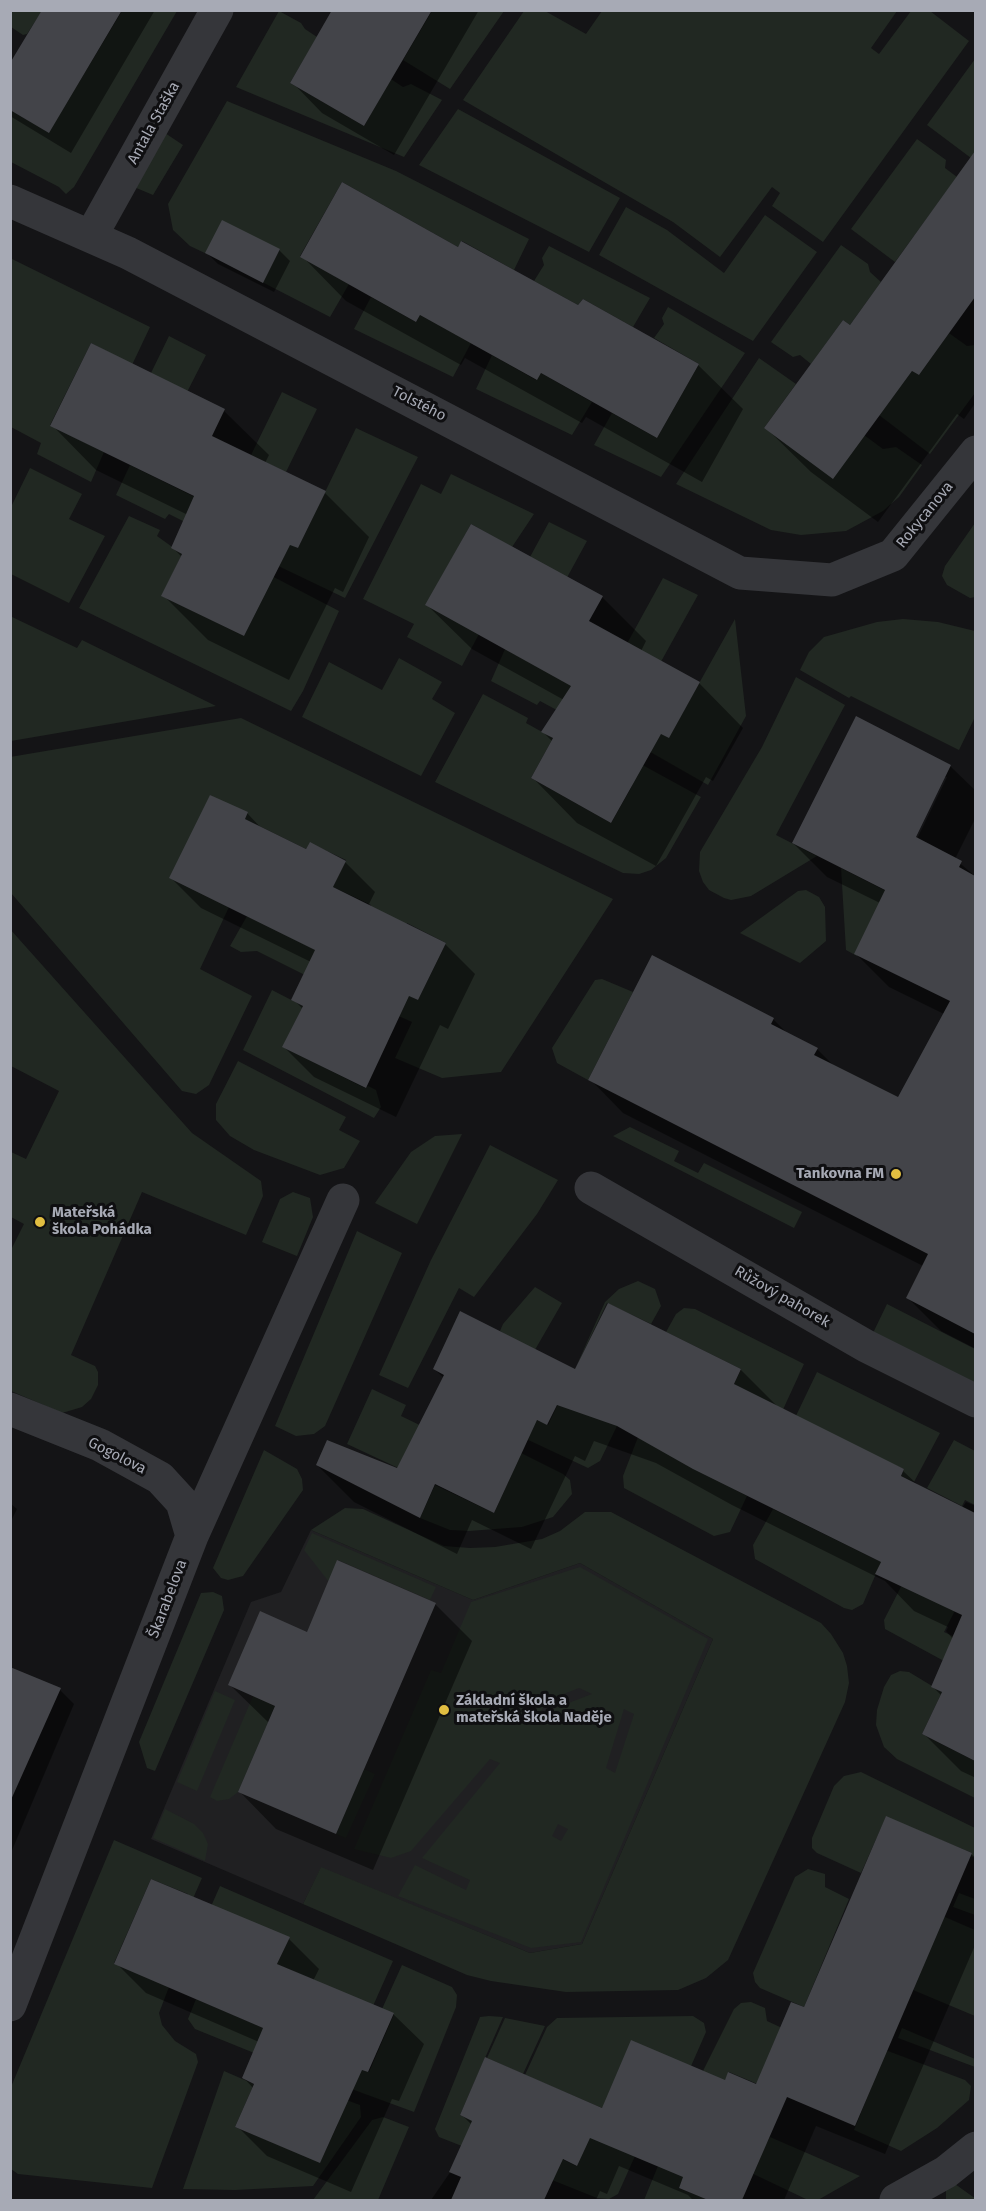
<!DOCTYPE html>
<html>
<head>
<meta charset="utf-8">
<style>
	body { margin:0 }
	#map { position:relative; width:986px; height:2211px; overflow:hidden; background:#141416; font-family:"Fira Sans",sans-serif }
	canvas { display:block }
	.frame { position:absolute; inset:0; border:12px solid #a7aab5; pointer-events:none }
</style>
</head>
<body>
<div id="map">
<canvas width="986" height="2211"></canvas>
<div class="frame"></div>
</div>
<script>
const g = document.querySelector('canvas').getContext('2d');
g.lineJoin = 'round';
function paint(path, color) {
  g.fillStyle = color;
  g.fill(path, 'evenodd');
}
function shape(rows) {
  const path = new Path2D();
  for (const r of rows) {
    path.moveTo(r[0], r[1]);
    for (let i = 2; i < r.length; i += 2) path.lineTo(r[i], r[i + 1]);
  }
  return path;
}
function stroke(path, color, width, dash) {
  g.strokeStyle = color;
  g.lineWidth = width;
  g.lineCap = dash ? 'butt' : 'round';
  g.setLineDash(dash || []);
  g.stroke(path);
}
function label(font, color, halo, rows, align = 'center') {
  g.font = font + ' "Fira Sans",sans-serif';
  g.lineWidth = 6;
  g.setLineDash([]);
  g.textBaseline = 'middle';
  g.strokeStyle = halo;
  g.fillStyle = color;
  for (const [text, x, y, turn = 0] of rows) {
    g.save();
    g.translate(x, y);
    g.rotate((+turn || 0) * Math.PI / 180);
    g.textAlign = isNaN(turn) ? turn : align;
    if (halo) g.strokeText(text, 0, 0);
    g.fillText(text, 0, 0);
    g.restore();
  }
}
paint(shape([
	[311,1530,473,1600,580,1563,713,1639,582,1944,530,1953,321,1868,303,1904,151,1839,251,1602,281,1592]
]), '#202022');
paint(shape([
	[10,11,11,10,42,11,27,34,23,35,11,27],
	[122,11,177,11,74,187,66,194,59,187,11,162,10,110,49,132],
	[279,11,301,23,305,29,317,37,290,83,364,126,391,79,403,87,411,84,442,100,404,157,236,87],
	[432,11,504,11,450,89,403,60],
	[524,11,545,11,586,34,602,11,897,11,871,48,879,54,911,11,930,11,969,41,823,242,772,206,780,193,772,187,720,257,673,222,463,100],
	[975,59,976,152,971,158,927,125],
	[227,101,396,171,529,239,514,270,462,241,458,247,342,182,300,256,349,284,330,317,260,281,264,281,280,249,207,249,209,255,190,246,173,230,168,204],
	[458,109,620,198,589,252,419,165],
	[165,133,183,145,153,195,134,187],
	[917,139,946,160,945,168,957,177,895,262,851,229],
	[626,207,667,230,724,273,765,215,817,252,753,341,599,255],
	[841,245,868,264,870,272,881,282,850,325,843,320,811,364,800,355,793,357,771,342],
	[549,246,650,298,633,327,583,299,578,305,534,281,544,265,542,258],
	[10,258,150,327,132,365,91,343,50,425,104,452,91,482,37,454,41,443,11,427],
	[371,297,416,322,420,315,471,343,453,377,354,329],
	[668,307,745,353,661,477,594,445,612,413,657,438,699,364,654,338,664,324,662,318],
	[949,333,967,346,975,345,975,393,930,454,879,415,912,371,919,375],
	[169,336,206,355,184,398,151,373],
	[492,355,536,380,541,373,592,402,572,435,476,389],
	[759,358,796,384,764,428,864,435,883,449,896,447,922,465,899,497,883,511,846,531,801,535,771,530,676,484],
	[282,392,317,409,286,472,251,455],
	[356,428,418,457,345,598,272,563,284,542,298,548],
	[130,465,207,503,195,527,169,514,165,519,116,495],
	[30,468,82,494,69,519,105,536,69,603,11,574,11,507],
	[451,474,534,514,512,547,471,524,426,605,479,634,462,666,407,637,414,624,363,599,421,484,441,494],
	[129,516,160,530,157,536,182,554,162,596,244,636,262,600,268,574,339,611,303,691,291,711,79,608],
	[549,522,587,541,564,583,530,557],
	[975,523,975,597,970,598,947,585,942,576,945,566],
	[663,578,698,595,658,667,624,649],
	[10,616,77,648,82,640,216,706,11,741],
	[735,619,746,716,708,785,645,749,655,730,669,737],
	[903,619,938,622,975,631,975,717,959,750,851,696,849,698,800,670,809,652,824,637,877,622],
	[505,649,580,690,566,715,540,701,537,705,491,681],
	[399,658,442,682,432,699,455,713,421,776,302,717,329,662,382,690],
	[796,677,845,705,776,835,817,856,751,896,731,900,724,898,709,890,703,882,699,871,700,852,762,747],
	[483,694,528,718,526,723,553,738,531,778,611,823,631,788,637,762,701,797,666,858,651,870,639,874,623,873,435,782],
	[241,718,613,899,501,1072,442,1078,395,1058,412,1022,394,1014,404,993,418,1000,446,943,407,923,404,930,369,912,371,905,333,887,346,860,310,843,306,849,245,819,210,795,229,907,200,969,252,996,209,1085,196,1094,182,1091,11,893,10,757],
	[841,868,888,892,857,956,846,950],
	[806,890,819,897,825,907,826,941,800,963,740,933,798,891],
	[247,916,327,955,315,980,257,951,241,952,230,946],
	[10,929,192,1133,261,1181,263,1196,246,1235,142,1192,71,1355,95,1366,98,1372,98,1385,91,1399,82,1407,62,1413,11,1391,11,1250,24,1224,11,1217,11,1152,26,1159,59,1091,11,1066],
	[602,979,633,992,588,1080,557,1063,552,1048,595,980],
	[272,990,303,1006,283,1047,365,1088,368,1086,376,1090,381,1107,374,1118,243,1050],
	[238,1061,346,1117,339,1130,360,1141,344,1168,320,1175,254,1150,230,1136,216,1120,216,1104],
	[630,1127,679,1151,674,1161,698,1173,704,1163,802,1212,794,1228,613,1136],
	[462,1134,417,1224,375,1203,411,1152,435,1136],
	[490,1145,558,1180,537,1214,474,1297,459,1288,408,1388,379,1375,431,1260],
	[293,1192,310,1198,313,1217,297,1256,262,1242,280,1199],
	[357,1231,402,1253,325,1426,314,1434,296,1436,275,1426],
	[638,1281,655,1289,661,1306,651,1324,607,1303,575,1369,605,1302,619,1289],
	[535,1287,562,1303,532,1355,500,1331,503,1324],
	[887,1304,975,1349,975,1385,873,1333],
	[684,1308,695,1309,804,1364,780,1416,734,1384,741,1369,666,1332,676,1314],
	[817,1372,940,1433,914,1482,901,1476,904,1469,793,1422],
	[566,1387,617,1426,600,1461,588,1468,524,1438,532,1418,548,1425],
	[372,1389,406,1405,401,1416,430,1430,409,1473,347,1444],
	[638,1437,747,1496,730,1532,714,1536,624,1488,623,1476],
	[954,1440,975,1451,975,1505,965,1500,962,1506,927,1488],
	[264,1450,297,1469,302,1479,303,1490,243,1576,228,1580,221,1578,213,1568],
	[517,1451,563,1474,570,1480,572,1494,553,1517,522,1527,469,1531,450,1530,420,1518,435,1485,494,1513,511,1476],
	[345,1508,363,1509,444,1546,470,1548,495,1547,542,1539,560,1531,585,1512,611,1512,821,1623,831,1634,843,1653,847,1666,849,1683,845,1702,728,1960,706,1978,678,1990,566,1992,491,1981,467,1975,303,1904,321,1867,530,1953,582,1944,713,1639,580,1563,473,1600,311,1530],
	[773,1509,881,1562,863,1604,852,1610,844,1608,755,1559,753,1545],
	[312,1533,436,1587,430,1600,338,1560,329,1582,304,1550],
	[580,1567,708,1639,581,1942,531,1948,398,1896,415,1865,466,1890,470,1880,422,1858,500,1763,490,1759,411,1851,391,1858,354,1849,431,1670,441,1673,471,1602],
	[579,1688,592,1694,540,1714,544,1705,541,1703],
	[624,1709,634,1714,615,1773,606,1768],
	[558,1824,568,1829,561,1841,552,1836],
	[907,1575,960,1601,944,1632,966,1642,955,1667,885,1629,884,1620],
	[213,1592,222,1596,224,1610,155,1771,147,1768,139,1742,201,1593],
	[900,1671,909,1672,942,1692,922,1734,975,1761,975,1798,897,1759,884,1747,876,1725,877,1710,884,1687,891,1675],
	[215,1691,235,1700,197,1791,177,1782],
	[253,1696,275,1706,238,1792,229,1799,217,1801,210,1797],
	[364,1769,375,1774,346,1838,336,1834],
	[861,1772,975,1828,975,1858,971,1856,972,1853,886,1817,861,1873,817,1853,812,1848,812,1838,834,1786,844,1776],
	[165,1809,194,1824,203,1833,208,1844,205,1861,153,1838],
	[114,1840,202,1878,191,1903,185,1901,188,1894,151,1879,114,1963,169,1987,159,2013,162,2025,175,2041,196,2054,198,2062,152,2188,18,2174,11,2169,11,2087],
	[808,1869,825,1874,825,1887,849,1899,804,2007,760,1988,755,1982,753,1973,795,1877],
	[220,1886,393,1961,373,2006,277,1964,289,1938,209,1911],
	[959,1893,975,1899,975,1915,953,1907],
	[938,1914,975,1930,975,2016,913,1990],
	[402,1965,452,1987,457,1995,456,2007,414,2112,346,2087,354,2066,369,2072,394,2014,382,2009],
	[196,1999,275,2033,264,2057,195,2029,188,2019],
	[751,2002,765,2008,767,2021,793,2033,767,2088,729,2072,722,2087,700,2077,734,2009,741,2003],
	[489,2016,503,2017,460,2115,482,2126,472,2150,439,2137,435,2129,480,2017],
	[693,2016,704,2023,706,2032,688,2073,602,2108,525,2075,547,2027,557,2018],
	[505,2018,545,2026,523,2074,487,2058],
	[902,2028,975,2059,975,2067,898,2038],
	[880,2048,965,2080,971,2086,969,2100,937,2128,901,2151,854,2130,871,2088],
	[224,2071,254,2084,235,2127,320,2162,337,2126,341,2098,360,2105,361,2117,313,2186,235,2190,183,2189],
	[383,2117,409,2127,378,2200,313,2200,372,2120],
	[595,2126,635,2156,618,2194,609,2199,597,2198,552,2180,562,2159,576,2166],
	[770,2137,860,2176,818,2200,808,2200,747,2171],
	[658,2166,688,2166,679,2188,708,2200,644,2200],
	[955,2184,976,2199,975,2200,946,2200,946,2187]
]), '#212822');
paint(shape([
	[43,10,155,10,71,153,10,116,10,66],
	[334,10,479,10,394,155,322,113,292,82],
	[976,154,976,402,964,419,957,414,878,522,811,472,766,428,850,327],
	[458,249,698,365,743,409,702,482,586,417,582,423,465,358,461,365,346,301,302,256],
	[279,250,290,261,274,292,218,264,207,253],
	[224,411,269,455,265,463,325,493,369,537,343,592,335,588,289,680,208,640,163,595,182,557,173,548,188,515,96,470,52,425],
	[602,597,646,641,641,651,699,683,743,728,713,781,706,777,656,866,577,823,533,778,553,742,543,732,564,700,472,649,427,605],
	[857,718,950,766,976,791,976,817,955,859,976,877,976,1349,941,1331,908,1298,923,1266,623,1113,590,1079,773,1019,790,1036,817,1049,835,1067,898,1099,944,1014,889,987,855,953,880,903,827,877,793,843],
	[944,777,947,777,914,845,911,843],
	[247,813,263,830,307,851,345,862,375,892,368,906,445,944,475,974,448,1029,440,1025,396,1117,314,1077,284,1047,303,1009,293,999,311,962,201,908,171,878],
	[608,1305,741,1370,778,1407,903,1471,919,1486,962,1508,966,1502,976,1506,976,1778,961,1771,924,1734,942,1696,933,1687,953,1639,946,1631,948,1627,914,1611,885,1581,732,1505,656,1463,594,1441,585,1461,575,1456,531,1549,472,1520,457,1554,354,1502,317,1465,397,1470,444,1378,434,1369,575,1371],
	[10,1503,17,1509,10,1523],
	[435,1604,472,1641,373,1870,276,1829,240,1792,269,1723,230,1685,308,1634],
	[10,1669,60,1690,74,1704,10,1855],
	[971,1854,976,1858,976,1943,885,2154,816,2126,784,2200,693,2200,688,2195,619,2166,607,2194,600,2191,596,2200,431,2200,451,2171,472,2125,462,2115,603,2110,726,2082,757,2086,804,2009],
	[289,1939,319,1969,313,1981,393,2014,424,2044,399,2101,392,2099,351,2192,267,2156,237,2126,253,2088,244,2078,259,2042,146,1993,116,1963]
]), '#0007');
paint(shape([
	[42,10,122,10,49,133,10,110,10,63],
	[332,10,432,10,364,126,290,83],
	[975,151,975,297,919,375,912,371,833,479,764,428,843,320,850,325],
	[342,182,458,247,461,241,578,305,583,299,699,364,657,438,541,373,537,380,420,315,416,322,300,257],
	[222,220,280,249,263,283,205,253],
	[91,343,225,409,212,436,326,491,298,548,290,545,244,636,161,596,182,554,171,548,194,496,50,426],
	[471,524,603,596,589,621,700,682,669,738,661,734,611,823,531,778,553,738,541,732,571,686,425,605],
	[856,716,951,765,916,837,962,861,959,867,975,876,975,1334,906,1298,928,1254,588,1080,652,955,774,1018,771,1024,818,1048,814,1055,898,1097,950,1001,854,954,885,890,792,843],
	[210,795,248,812,245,819,306,849,310,842,346,861,333,887,446,943,418,1000,409,996,366,1088,282,1047,303,1006,291,1000,315,950,169,878],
	[608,1303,741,1369,734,1384,904,1469,901,1476,975,1513,975,1761,922,1734,942,1692,931,1687,962,1615,875,1574,881,1562,693,1469,617,1426,557,1405,547,1425,537,1420,494,1513,435,1484,420,1518,316,1465,327,1440,397,1468,444,1375,433,1369,460,1311,575,1369],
	[337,1560,436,1603,336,1834,238,1792,275,1706,228,1685,260,1611,307,1632],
	[10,1667,61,1688,10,1802],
	[886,1816,972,1853,855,2126,787,2097,742,2200,708,2200,679,2188,683,2177,590,2138,577,2166,563,2159,544,2200,451,2200,461,2177,449,2172,472,2121,460,2115,485,2057,602,2108,631,2040,725,2080,728,2072,756,2084,791,2002,804,2007],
	[151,1879,290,1937,277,1964,394,2013,368,2072,362,2070,320,2163,235,2127,254,2084,242,2078,263,2028,114,1964]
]), '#434449');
stroke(shape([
	[10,201,128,253,740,573,832,580,893,555,976,452],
	[91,236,217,10],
	[591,1188,866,1346,976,1401],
	[10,1409,100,1445,160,1478,182,1502,192,1536],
	[10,2005,192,1536,343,1200],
	[896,2200,946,2172,976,2148]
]), '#35363a', 33);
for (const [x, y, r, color] of [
	[896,1174,6,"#e1be41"],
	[40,1222,6,"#e1be41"],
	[444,1710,6,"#e1be41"]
]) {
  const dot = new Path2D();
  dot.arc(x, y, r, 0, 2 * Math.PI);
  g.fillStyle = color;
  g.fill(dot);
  stroke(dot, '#0f0f11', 2);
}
label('15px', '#a7aab5', '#0f0f11', [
	["Antala Staška",154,123,-61],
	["Tolstého",419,404,27],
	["Rokycanova",925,515,-51],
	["Růžový pahorek",782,1297,30],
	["Gogolova",117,1456,27],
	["Škarabelova",168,1599,-69]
]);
label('bold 15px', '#a7aab5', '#0f0f11', [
	["Tankovna FM",884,1174,"right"],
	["Mateřská",52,1213],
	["škola Pohádka",52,1230],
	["Základní škola a",456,1701],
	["mateřská škola Naděje",456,1718]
], 'left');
</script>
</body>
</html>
